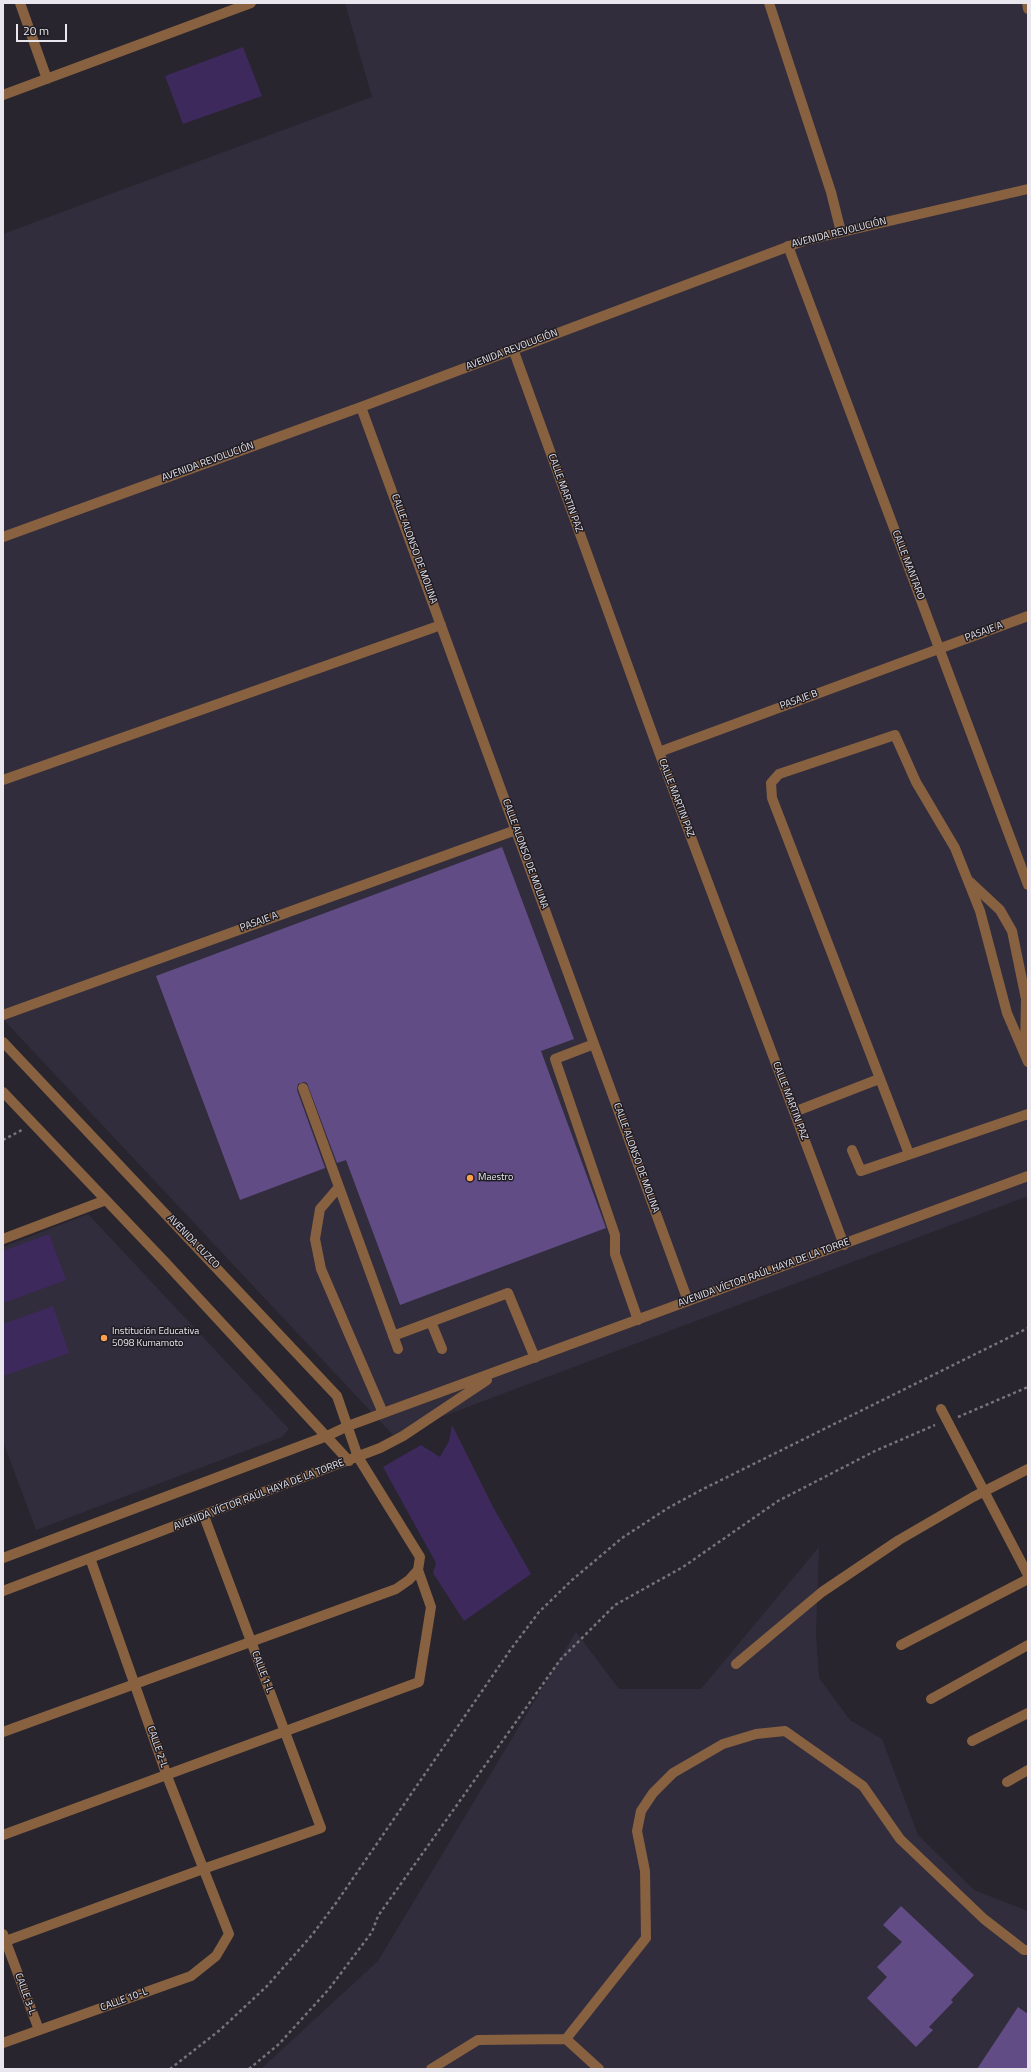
<!DOCTYPE html>
<html>
<head>
<meta charset="utf-8">
<style>
	body { margin:0 }
	#map { position:relative; width:1031px; height:2072px; overflow:hidden; background:#28252e; font-family:"Titillium Web",sans-serif }
	canvas { display:block }
	.frame { position:absolute; inset:0; border:4px solid #e9e7ed; pointer-events:none }
	.scale { position:absolute; left:16px; top:24px; width:51px; height:18px; box-sizing:border-box; border:2px solid #e9e7ed; border-top:0; padding-left:5px; font-size:12px; line-height:14px; white-space:nowrap; color:#e9e7ed; -webkit-text-stroke:3px #1f1c24; paint-order:stroke }
</style>
</head>
<body>
<div id="map">
<canvas width="1031" height="2072"></canvas>
<div class="frame"></div>
<div class="scale">20 m</div>
</div>
<script>
const g = document.querySelector('canvas').getContext('2d');
g.lineJoin = 'round';
function paint(path, color) {
  g.fillStyle = color;
  g.fill(path, 'evenodd');
}
function shape(rows) {
  const path = new Path2D();
  for (const r of rows) {
    path.moveTo(r[0], r[1]);
    for (let i = 2; i < r.length; i += 2) path.lineTo(r[i], r[i + 1]);
  }
  return path;
}
function stroke(path, color, width, dash) {
  g.strokeStyle = color;
  g.lineWidth = width;
  g.lineCap = dash ? 'butt' : 'round';
  g.setLineDash(dash || []);
  g.stroke(path);
}
function label(font, color, halo, rows, align = 'center') {
  g.font = font + ' "Titillium Web",sans-serif';
  g.lineWidth = 3;
  g.setLineDash([]);
  g.textBaseline = 'middle';
  g.strokeStyle = halo;
  g.fillStyle = color;
  for (const [text, x, y, turn = 0] of rows) {
    g.save();
    g.translate(x, y);
    g.rotate((+turn || 0) * Math.PI / 180);
    g.textAlign = isNaN(turn) ? turn : align;
    if (halo) g.strokeText(text, 0, 0);
    g.fillText(text, 0, 0);
    g.restore();
  }
}
paint(shape([
	[345,3,1028,3,1028,1196,393,1435,3,1019,3,234,372,97],
	[88,1214,289,1429,282,1437,36,1530,3,1441,3,1247],
	[819,1547,816,1634,819,1678,850,1720,882,1739,918,1835,974,1890,1028,1911,1028,2069,261,2069,378,1961,576,1632,619,1689,701,1689]
]), '#322d3c');
paint(shape([
	[243,47,262,96,183,124,165,76],
	[49,1234,66,1280,3,1303,3,1251],
	[53,1306,69,1353,3,1376,3,1324],
	[452,1425,492,1505,531,1574,464,1621,433,1573,436,1563,383,1467,421,1445,440,1457,449,1441]
]), '#3e295d');
paint(shape([
	[502,847,574,1039,541,1051,606,1228,400,1305,346,1160,337,1163,307,1083,304,1082,298,1084,297,1090,325,1168,240,1200,156,976],
	[901,1906,974,1975,951,2000,953,2002,929,2027,933,2030,916,2047,867,1998,887,1977,877,1967,902,1942,883,1925],
	[1018,2007,1028,2014,1028,2069,977,2069]
]), '#624c85');
stroke(shape([
	[3,1140,22,1130],
	[958,1417,1028,1387],
	[170,2069,220,2030,267,1986,312,1935,336,1903,511,1649,539,1612,572,1580,622,1538,668,1508,701,1490,1028,1328],
	[249,2069,279,2044,329,1989,372,1932,378,1916,560,1660,615,1605,683,1567,778,1501,875,1451,935,1425]
]), '#77747c', 2.5, [3, 3]);
stroke(shape([
	[20,3,47,79],
	[769,3,831,192,841,232],
	[1027,3,1028,9],
	[3,95,251,3],
	[788,246,1028,885],
	[513,349,659,752,844,1245],
	[361,407,688,1301],
	[3,537,361,407,803,241,1028,189],
	[659,752,1028,616],
	[3,780,441,625],
	[970,882,1000,910,1012,931,1026,999,1025,1050],
	[3,1015,516,830],
	[3,1042,337,1396,358,1457,420,1557,418,1570,431,1607,419,1682,3,1835],
	[594,1044,555,1059,615,1235,615,1254,638,1320],
	[303,1088,398,1349],
	[3,1092,165,1262,349,1461],
	[794,1112,879,1079],
	[852,1150,861,1171,1028,1114],
	[909,1154,772,798,771,783,779,774,895,735,916,782,955,848,980,911,1007,1013,1028,1062],
	[339,1187,320,1209,315,1239,321,1269,383,1413],
	[3,1239,106,1200],
	[431,1322,442,1349],
	[393,1336,508,1293,535,1358],
	[941,1409,1028,1575],
	[3,1558,327,1436,348,1426,1028,1176],
	[3,1591,380,1448,403,1436,487,1380],
	[901,1645,1028,1579],
	[736,1664,822,1592,899,1540,973,1497,1028,1469],
	[931,1699,1028,1645],
	[3,1732,396,1589,409,1580,418,1570],
	[972,1741,1028,1713],
	[1007,1782,1028,1770],
	[3,1934,39,2030],
	[3,1942,203,1869,321,1828,204,1516],
	[566,2039,646,1938,645,1871,637,1831,641,1811,653,1793,673,1773,723,1744,756,1734,785,1731,863,1786,900,1839,984,1919,1024,1950,1028,1950],
	[3,2043,191,1976,216,1956,229,1934,167,1776,90,1558],
	[431,2069,478,2040,566,2039,599,2069]
]), '#876140', 10);
for (const [x, y, r, color] of [
	[470,1178,4,"#f99f4d"],
	[104,1338,4,"#f99f4d"]
]) {
  const dot = new Path2D();
  dot.arc(x, y, r, 0, 2 * Math.PI);
  g.fillStyle = color;
  g.fill(dot);
  stroke(dot, '#1f1c24', 1.5);
}
label('10px', '#e9e7ed', '#1f1c24', [
	["AVENIDA REVOLUCIÓN",839,233,-14],
	["AVENIDA REVOLUCIÓN",512,350,-21],
	["AVENIDA REVOLUCIÓN",208,462,-20],
	["CALLE MARTIN PAZ",565,493,70],
	["CALLE ALONSO DE MOLINA",414,549,70],
	["CALLE MANTARO",908,565,69],
	["PASAJE A",984,632,-20],
	["PASAJE B",799,700,-20],
	["CALLE MARTIN PAZ",676,798,69],
	["CALLE ALONSO DE MOLINA",525,854,70],
	["PASAJE A",259,922,-20],
	["CALLE MARTIN PAZ",790,1101,69],
	["CALLE ALONSO DE MOLINA",636,1158,70],
	["AVENIDA CUZCO",193,1242,46],
	["AVENIDA VÍCTOR RAÚL HAYA DE LA TORRE",764,1273,-20],
	["AVENIDA VÍCTOR RAÚL HAYA DE LA TORRE",259,1495,-21],
	["CALLE 1-L",262,1672,69],
	["CALLE 2-L",157,1747,71],
	["CALLE 3-L",25,1994,70],
	["CALLE 10-L",124,2000,-20]
]);
label('10px', '#e9e7ed', '#1f1c24', [
	["Maestro",478,1178],
	["Institución Educativa",112,1332],
	["5098 Kumamoto",112,1344]
], 'left');
</script>
</body>
</html>
